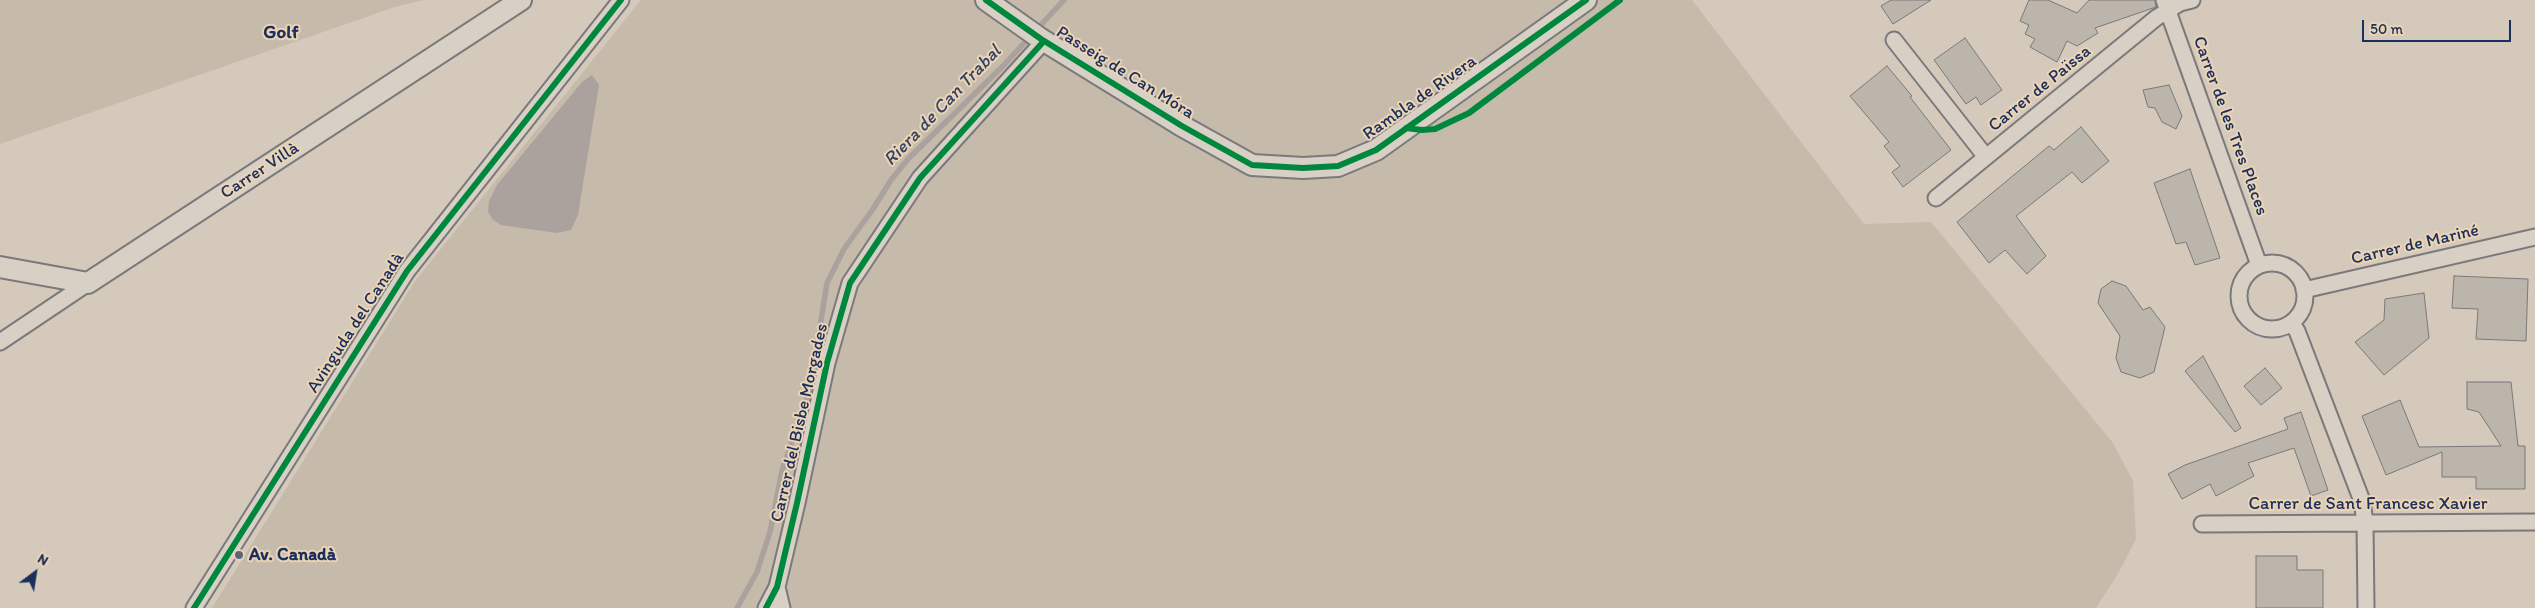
<!DOCTYPE html>
<html>
<head>
<meta charset="utf-8">
<style>
	body { margin:0 }
	#map { position:relative; width:2535px; height:608px; overflow:hidden; background:#d4c9ba; font-family:Itim,sans-serif }
	canvas { display:block }
	.north { position:absolute; left:10px; top:548px; width:50px; height:50px; -webkit-text-stroke:4px #ebd4b4; paint-order:stroke; rotate:31deg; font-size:14px; font-weight:700; line-height:20px; text-align:center; color:#1b2f5e }
	.north::after { content:''; display:block; margin:auto; width:18px; height:22px; background:#1b2f5e; clip-path:polygon(50% 0,100% 100%,50% 72%,0 100%) }
	.scale { position:absolute; left:2362px; top:20px; width:149px; height:22px; box-sizing:border-box; border:2px solid #1b2f5e; border-top:0; padding-left:6px; font-size:15px; line-height:18px; white-space:nowrap; color:#1b2f5e; -webkit-text-stroke:4px #ebd4b4; paint-order:stroke }
</style>
</head>
<body>
<div id="map">
<canvas width="2535" height="608"></canvas>
<div class="north">N</div>
<div class="scale">50 m</div>
</div>
<script>
const g = document.querySelector('canvas').getContext('2d');
g.lineJoin = 'round';
function paint(path, color) {
  g.fillStyle = color;
  g.fill(path, 'evenodd');
}
function shape(rows) {
  const path = new Path2D();
  for (const r of rows) {
    if (r.length === 3) {
      path.moveTo(r[0] + r[2], r[1]);
      path.arc(r[0], r[1], r[2], 0, 2 * Math.PI);
      continue;
    }
    path.moveTo(r[0], r[1]);
    for (let i = 2; i < r.length; i += 2) path.lineTo(r[i], r[i + 1]);
  }
  return path;
}
function stroke(path, color, width, dash) {
  g.strokeStyle = color;
  g.lineWidth = width;
  g.lineCap = dash ? 'butt' : 'round';
  g.setLineDash(dash || []);
  g.stroke(path);
}
function label(font, color, halo, rows, align = 'center') {
  g.font = font + ' Itim,sans-serif';
  g.lineWidth = 4;
  g.setLineDash([]);
  g.textBaseline = 'middle';
  g.strokeStyle = halo;
  g.fillStyle = color;
  for (const [text, x, y, turn = 0] of rows) {
    g.save();
    g.translate(x, y);
    g.rotate((+turn || 0) * Math.PI / 180);
    g.textAlign = isNaN(turn) ? turn : align;
    if (halo) g.strokeText(text, 0, 0);
    g.fillText(text, 0, 0);
    g.restore();
  }
}
paint(shape([
	[0,0,424,0,395,7,0,144],
	[641,0,1692,0,1864,224,1931,222,2113,443,2133,481,2136,539,2119,572,2096,608,212,608,415,281]
]), '#c6baab');
paint(shape([
	[592,75,599,85,578,215,571,230,557,233,501,225,493,220,488,212,489,201,497,185,582,82]
]), '#aba29e');
stroke(shape([
	[737,608,757,572,770,532,782,471,810,388,827,283,844,249,873,209,891,180,908,159,1003,66,1064,0]
]), '#aba29e', 5.5);
const building = shape([
	[1891,0,1931,0,1893,24,1881,6,1891,0],
	[2029,0,2048,0,2077,13,2089,0,2155,0,2156,7,2095,28,2098,33,2077,46,2067,41,2057,62,2030,47,2035,39,2025,34,2029,25,2020,21,2029,0],
	[1965,38,2002,90,1981,105,1976,97,1966,104,1934,60,1965,38],
	[1887,66,1912,96,1910,97,1951,150,1903,187,1892,172,1900,166,1884,146,1889,142,1850,96,1887,66],
	[2169,85,2182,116,2176,129,2162,122,2155,108,2148,107,2143,90,2169,85],
	[2081,127,2109,161,2082,183,2072,172,2016,216,2046,256,2027,274,2005,250,1989,263,1957,222,2049,146,2054,150,2081,127],
	[2190,169,2220,258,2195,265,2186,242,2176,244,2154,183,2190,169],
	[2454,276,2528,279,2526,341,2476,339,2478,309,2452,308,2454,276],
	[2112,281,2126,286,2143,310,2150,307,2165,327,2154,372,2140,378,2121,372,2116,358,2120,336,2098,303,2101,289,2112,281],
	[2424,293,2429,338,2384,375,2355,342,2384,320,2385,299,2424,293],
	[2203,356,2241,428,2235,432,2185,371,2203,356],
	[2265,368,2282,388,2261,405,2244,386,2265,368],
	[2467,382,2511,382,2518,446,2525,446,2525,489,2476,489,2476,477,2442,477,2442,452,2386,475,2362,416,2400,400,2419,447,2501,446,2479,412,2467,409,2467,382],
	[2301,412,2328,490,2311,496,2294,448,2248,463,2254,476,2216,496,2210,484,2182,499,2168,474,2185,465,2288,429,2284,418,2301,412],
	[2256,556,2297,556,2297,570,2323,570,2323,608,2256,608,2256,556]
]);
paint(building, '#bcb5ac');
stroke(building, '#7a797b', 1);
const minor = shape([
	[2164,0,2259,265],
	[1894,40,1986,157],
	[1936,198,2156,18,2180,3,2192,0],
	[2272,296,33],
	[2304,290,2535,237],
	[2291,323,2297,331,2362,501,2365,523,2366,608],
	[0,342,88,283],
	[2202,524,2535,522],
	[777,587,782,608],
	[194,608,407,271,621,0],
	[766,608,777,587,797,503,827,363,850,283,920,178,1044,41]
]);
const tertiary = shape([
	[986,0,1041,39,1182,126,1252,165,1303,168,1338,166,1376,150,1586,0],
	[0,267,88,283,521,0]
]);
stroke(minor, '#7a797b', 19);
stroke(tertiary, '#7a797b', 24);
stroke(minor, '#d8d0c4', 15);
stroke(tertiary, '#d8d0c4', 20);
stroke(shape([
	[986,0,1041,39,1182,126,1252,165,1303,168,1338,166,1376,150,1586,0],
	[1406,128,1422,130,1435,129,1469,113,1620,0],
	[194,608,407,271,621,0],
	[766,608,777,587,797,503,827,363,850,283,920,178,1044,41]
]), '#00873e', 6);
for (const [x, y, r, color] of [
	[239,555,5,"#5c657e"]
]) {
  const dot = new Path2D();
  dot.arc(x, y, r, 0, 2 * Math.PI);
  g.fillStyle = color;
  g.fill(dot);
  stroke(dot, '#ebd4b4', 2);
}
label('18px', '#1b2f5e', '#ebd4b4', [
	["Passeig de Can Móra",1125,73,32],
	["Carrer de Païssa",2040,89,-39],
	["Rambla de Rivera",1420,98,-35],
	["Carrer de les Tres Places",2230,126,70],
	["Carrer Villà",260,171,-33],
	["Carrer de Mariné",2415,245,-13],
	["Avinguda del Canadà",356,323,-57],
	["Carrer del Bisbe Morgades",800,423,-77],
	["Carrer de Sant Francesc Xavier",2368,504]
]);
label('bold 18px', '#1b2f5e', '#ebd4b4', [
	["Av. Canadà",249,555]
], 'left');
label('bold 19px', '#1b2f5e', '#ebd4b4', [
	["Golf",281,33]
]);
label('italic 19px', '#344368', '#ebd4b4', [
	["Riera de Can Trabal",943,106,-46]
]);
</script>
</body>
</html>
